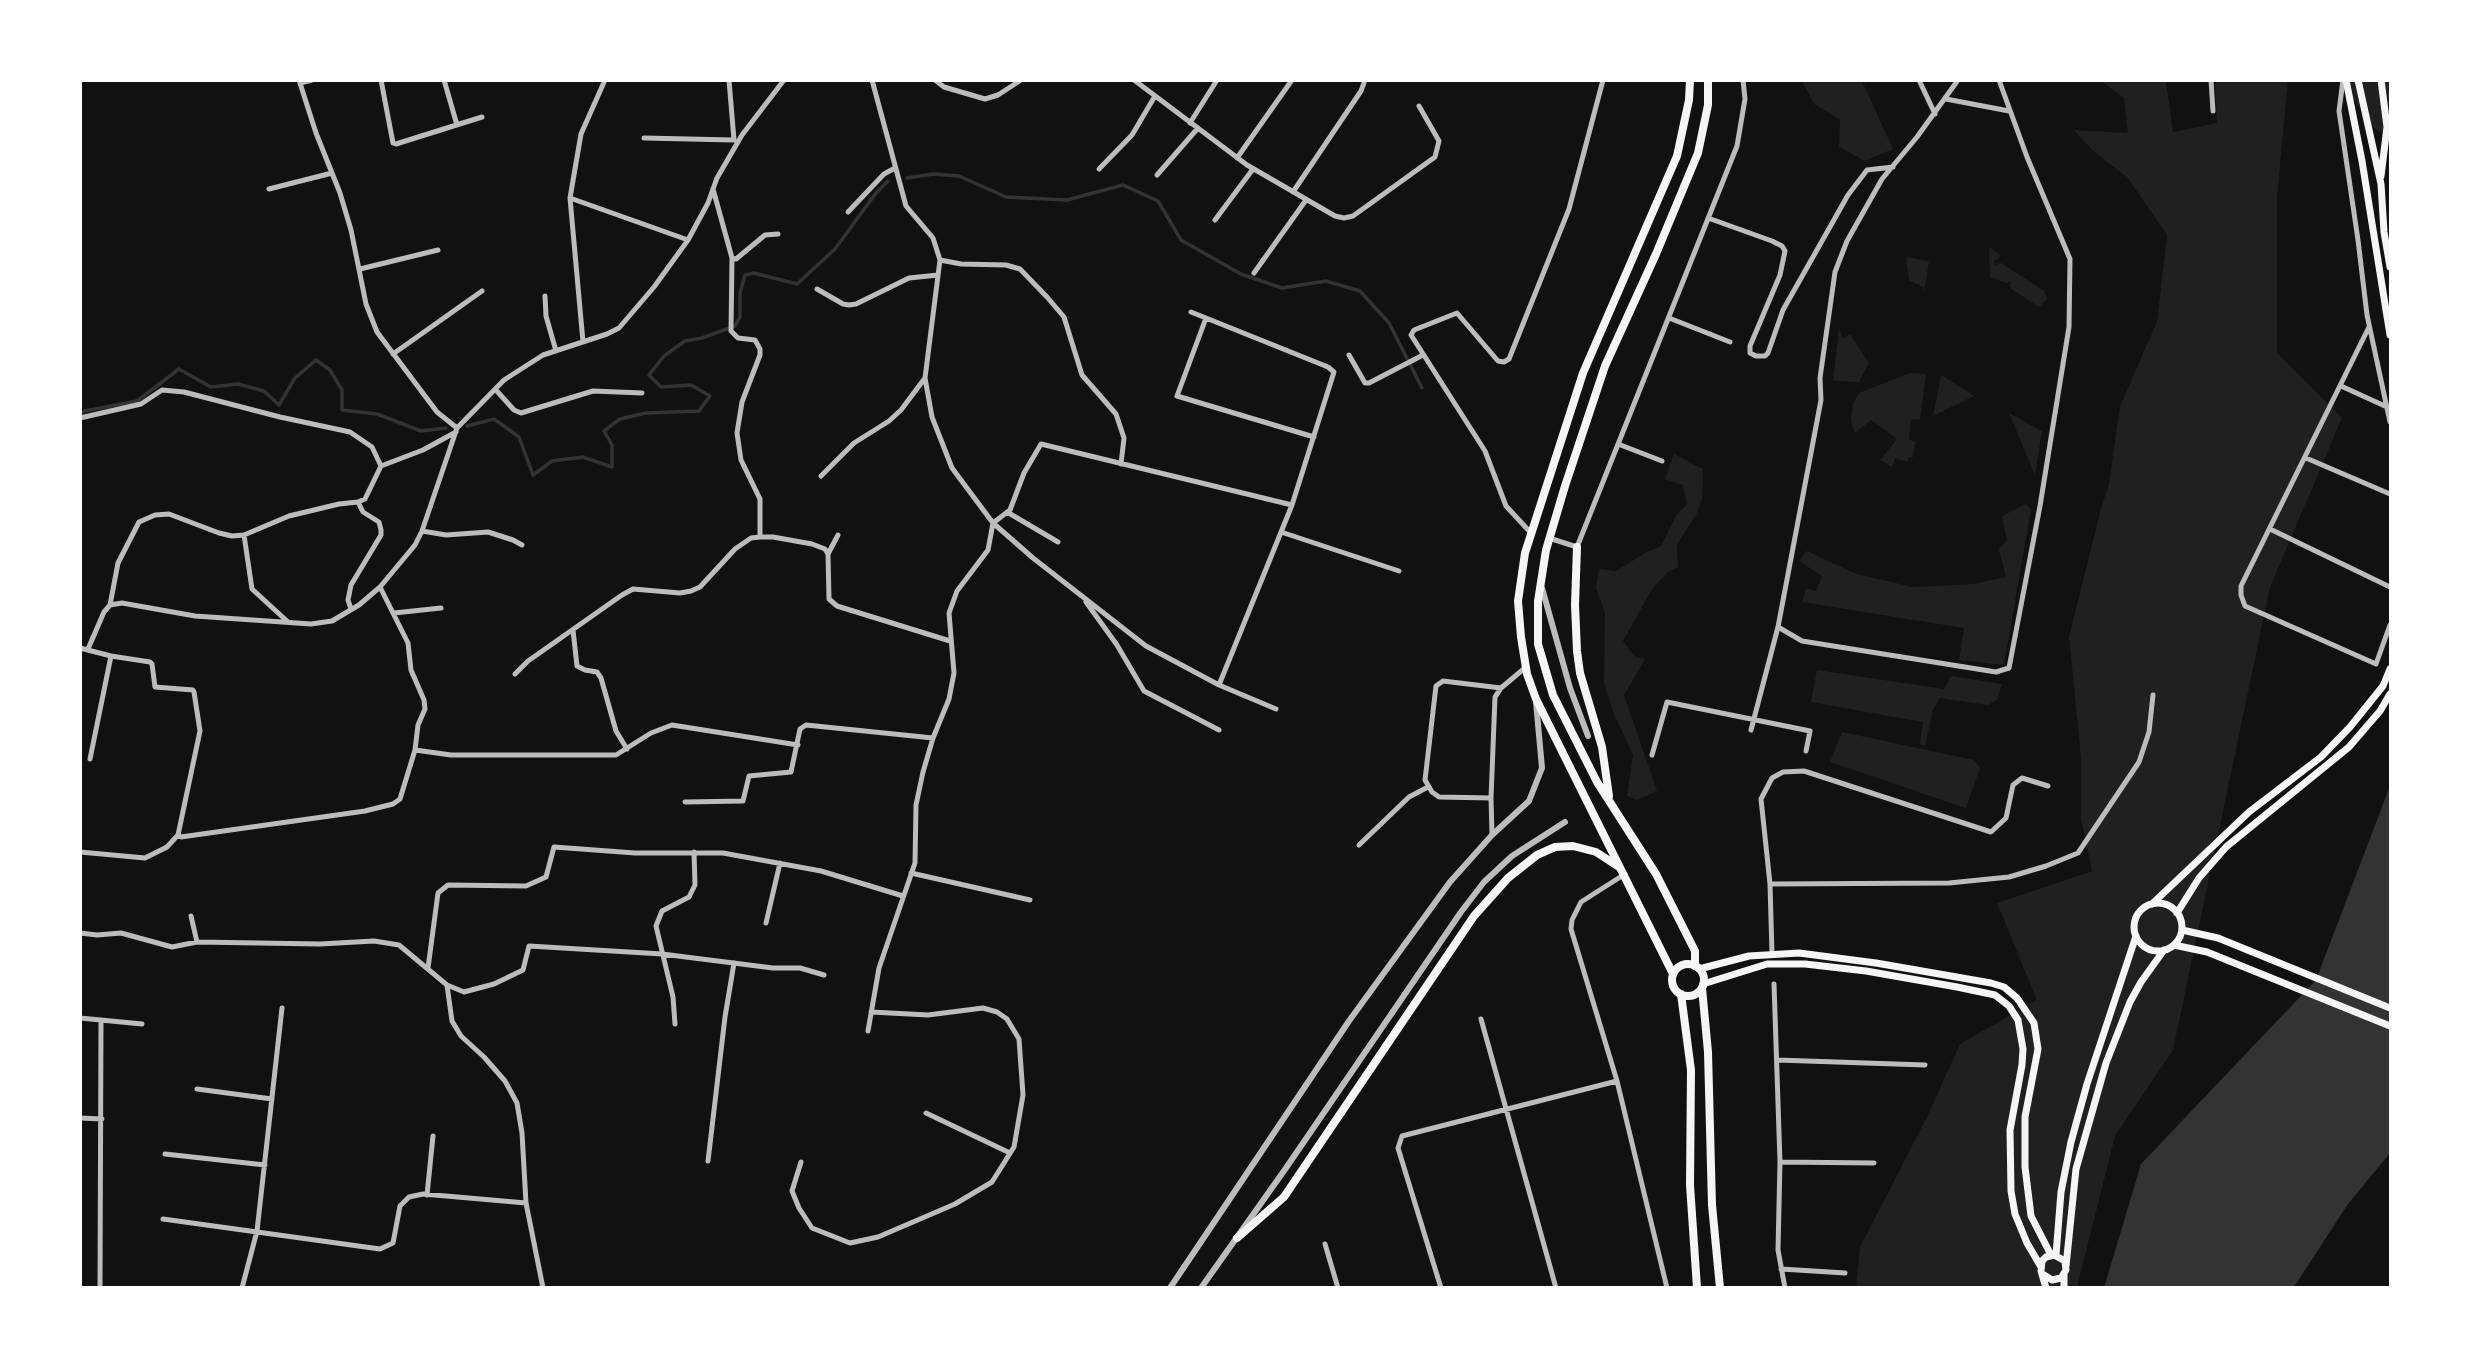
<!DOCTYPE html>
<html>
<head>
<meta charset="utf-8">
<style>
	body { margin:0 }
	#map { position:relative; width:2471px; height:1368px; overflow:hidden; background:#111; font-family:"Fira Sans",sans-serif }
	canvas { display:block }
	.frame { position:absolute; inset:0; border:82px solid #fff; pointer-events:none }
</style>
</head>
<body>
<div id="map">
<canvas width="2471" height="1368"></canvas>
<div class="frame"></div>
</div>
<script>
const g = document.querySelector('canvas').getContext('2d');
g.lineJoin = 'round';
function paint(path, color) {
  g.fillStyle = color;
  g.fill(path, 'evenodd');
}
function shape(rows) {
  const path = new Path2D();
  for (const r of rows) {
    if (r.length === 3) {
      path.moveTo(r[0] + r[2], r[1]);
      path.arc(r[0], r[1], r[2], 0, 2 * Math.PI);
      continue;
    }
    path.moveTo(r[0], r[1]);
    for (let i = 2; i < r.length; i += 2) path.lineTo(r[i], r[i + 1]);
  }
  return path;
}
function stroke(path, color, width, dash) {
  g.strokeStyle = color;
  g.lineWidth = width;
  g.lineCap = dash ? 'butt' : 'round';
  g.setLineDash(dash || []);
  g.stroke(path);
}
paint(shape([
	[1802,81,1862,81,1893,149,1865,161,1839,147,1840,120,1814,104],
	[2101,81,2166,81,2173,132,2217,123,2215,81,2288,81,2277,196,2277,353,2342,418,2270,587,2173,1050,2115,1136,2077,1287,1856,1288,1860,1247,1927,1117,1960,1044,2037,1000,1997,903,2092,871,2081,818,2081,758,2069,637,2102,505,2109,484,2120,406,2157,322,2167,235,2128,178,2092,150,2074,130,2128,133,2124,98],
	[2345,81,2390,81,2390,139,2374,128,2342,83],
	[1989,247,2001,255,1998,259,1994,260,1995,265,2001,263,2044,291,2047,299,2039,307,2010,288,2011,283,2009,281,2007,283,1990,277],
	[1906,257,1929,261,1924,292,1923,287,1909,280],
	[1839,329,1843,339,1850,334,1869,363,1859,382,1833,381],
	[1910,373,1926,374,1920,419,1911,419,1909,440,1915,441,1913,457,1908,457,1908,462,1895,458,1892,467,1880,460,1897,439,1871,420,1855,433,1851,420,1853,404,1859,393],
	[1941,375,1974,396,1933,416],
	[2009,413,2042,431,2035,475],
	[1674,454,1703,469,1702,500,1696,515,1677,544,1678,567,1668,572,1652,589,1623,641,1635,657,1645,659,1624,695,1657,791,1637,800,1627,796,1633,755,1613,712,1604,682,1605,613,1596,588,1599,569,1616,571,1645,553,1661,546,1677,514,1687,505,1683,485,1665,479],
	[2026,504,2031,509,2004,665,1959,660,1964,628,1802,602,1806,588,1816,591,1822,576,1799,561,1807,551,1856,574,1913,587,1973,584,2006,577,1999,549,2007,541,2002,516],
	[1817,670,1944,689,1951,676,2002,684,1997,700,1988,705,1940,698,1933,710,1925,746,1920,744,1923,722,1811,702],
	[1842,732,1974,760,1980,768,1966,808,1830,762]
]), '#202020');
paint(shape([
	[2390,786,2390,1153,2348,1204,2294,1287,2104,1288,2141,1164,2316,980]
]), '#333');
stroke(shape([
	[907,178,933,174,959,176,1006,197,1067,200,1123,185,1158,201,1181,240,1241,274,1282,288,1326,281,1360,291,1389,323,1422,388],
	[80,412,137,401,179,369,211,387,238,384,264,391,279,405,295,378,316,360,330,370,342,390,342,410,377,414,421,431,446,428],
	[467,426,494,419,519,437,533,475,552,461,583,457,612,467,612,445,604,431,620,419,646,413,699,411,710,396,691,385,661,387,649,375,664,356,685,341,702,338,735,326,740,317,740,293,745,275,754,273,797,284,835,249,876,193,888,181]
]), '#333', 3.5);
stroke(shape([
	[299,80,316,133,340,193,351,230,366,304,377,332,437,412,457,428],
	[381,80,393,143,396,144,482,117],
	[444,80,457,125],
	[729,80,734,140],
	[872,80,906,206,933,238,940,260,925,378,932,417,952,468,993,523,1033,558,1146,646,1219,685,1276,709],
	[935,80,944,87,985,99,998,95,1021,80],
	[1134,80,1247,165,1335,216,1344,218,1353,216,1435,157,1439,141,1419,106],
	[1919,80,1935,114],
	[2211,80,2213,111],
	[2343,80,2339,111,2358,240,2367,315,2390,422],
	[300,83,312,80],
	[1946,99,2009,111],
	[1190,123,1217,80],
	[644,138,733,140],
	[1237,158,1292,80],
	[1099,169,1132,135,1155,96],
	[1157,175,1198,128],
	[269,189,332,173],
	[713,189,732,258,736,259,765,235,778,234],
	[1293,192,1361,91,1365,80],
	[570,198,688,240],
	[848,212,884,174,895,168],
	[1708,218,1772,241,1782,246,1785,251,1780,275,1750,346,1750,353,1756,356,1765,356,1768,353,1783,310,1848,195,1867,170,1893,167],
	[1215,220,1253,169],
	[732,258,731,331,738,338,755,340,760,349,760,355,742,402,737,433,741,460,760,499,760,537],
	[940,260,961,264,1006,265,1020,269,1047,297,1064,317,1082,375,1116,414,1124,438,1121,464],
	[360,269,438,250],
	[1254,273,1306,200],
	[817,289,843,304,849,305,856,304,909,278,938,275],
	[545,296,546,316,556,351],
	[1191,312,1328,367,1334,372,1292,505,1219,685],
	[1206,318,1177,396,1314,437],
	[1669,318,1730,342],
	[2369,327,2241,586,2241,595,2245,606,2376,664,2390,625],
	[583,342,570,198,581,134,605,80],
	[393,354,482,291],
	[1349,355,1365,383,1369,383,1423,355],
	[2341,386,2387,407],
	[495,389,514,410,521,413,593,391,642,393],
	[80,418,141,404,162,390,184,392,280,417,350,432,372,447,381,466],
	[1618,444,1662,461],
	[2306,458,2390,494],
	[821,476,854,443,889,421,901,410,925,378],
	[1007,512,1058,542],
	[2270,529,2390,587],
	[422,531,446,535,488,532,513,540,522,545],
	[1281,532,1399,571],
	[1531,533,1506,506,1485,451,1411,335,1414,330,1457,313,1498,361,1504,362,1509,359,1569,209,1603,80],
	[244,535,252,589,288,622],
	[1549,538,1577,547,1737,146,1745,99,1743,80],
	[828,554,838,535],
	[1086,602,1117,645,1144,691,1219,730],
	[110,605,118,563,139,522,155,515,169,514,219,533,232,536,244,535,289,516,339,504,358,502,365,499,381,466,423,450,456,432],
	[351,609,348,600,351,585,381,535,381,530,379,522,363,512,358,502],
	[394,613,441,608],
	[1778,627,1802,641,1996,672,2009,668,2040,506,2069,327,2070,259,2027,157,1999,80],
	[573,630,577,666,585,670,597,672,601,678,616,731,627,749],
	[80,648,111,656,150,662,152,664,155,687,193,690,194,692,200,731,178,835,181,837,365,811,393,804,400,799,415,750,418,725,425,709,424,700,411,670,408,643,380,587],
	[88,649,104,612,110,605,122,603,195,616,311,624,332,621,359,605,380,587,415,545,422,531,457,428,504,380,543,355,607,334,619,328,654,287,688,240,708,203,717,178,742,135,784,80],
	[515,674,528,661,622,595,633,589,680,593,691,591,700,587,735,549,751,538,760,537,773,537,812,544,825,549,828,554,829,599,837,606,950,641],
	[1751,730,1778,627,1821,400,1820,378,1835,272,1847,241,1882,179,1917,137,1958,80],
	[415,750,451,755,616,755,651,733,672,725,798,745],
	[1652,755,1667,702,1810,731,1806,751],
	[90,759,111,656],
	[1491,798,1439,797,1432,792,1425,780,1436,686,1443,681,1501,688],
	[685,802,743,801,749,776,791,772,800,729,806,725,933,738],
	[1492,835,1491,798,1495,697,1501,688,1526,667],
	[1359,845,1409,797,1428,787],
	[80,852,145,858,167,847,178,835],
	[911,873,1030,900],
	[1625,874,1581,902,1572,920,1571,929,1617,1081,1667,1288],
	[1770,884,1949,883,2009,877,2046,866,2078,853,2139,762,2149,732,2153,695],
	[191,916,197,942,320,944,374,941,399,945,447,985,464,992,494,984,523,970,529,946,662,954,773,968,800,968,824,975],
	[766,923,780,863],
	[80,933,97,935,121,933,172,947,197,942],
	[1772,954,1770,884,1761,799,1772,778,1783,772,1804,771,1991,832,2006,818,2013,785,2022,778,2048,786],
	[428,968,438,893,448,885,526,886,546,877,554,847,635,853,723,853,821,871,903,896],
	[1774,984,1780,1162,1778,1250,1785,1288],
	[447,985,452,1021,461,1036,484,1057,505,1081,517,1103,522,1133,526,1203,543,1288],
	[80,1018,142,1024],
	[1481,1019,1556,1288],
	[675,1024,673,997,656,926,662,911,689,897,695,885,694,852],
	[868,1031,879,968,915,863,916,805,923,772,933,738,949,699,954,673,949,613,957,591,988,550,993,523,1010,510,1024,473,1041,444,1292,505],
	[1777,1060,1925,1065],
	[197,1089,272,1099],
	[926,1113,1010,1153],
	[80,1118,102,1119],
	[165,1154,265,1165],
	[708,1161,725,1017,734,963],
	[801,1162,792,1191,799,1208,812,1228,850,1243,878,1237,955,1204,992,1182,1014,1147,1023,1095,1019,1039,1007,1019,997,1012,983,1008,928,1015,871,1012],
	[1780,1162,1874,1163],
	[427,1195,433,1136],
	[163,1219,380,1249,393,1243,400,1206,409,1197,423,1194,526,1203],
	[1325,1244,1338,1288],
	[1781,1269,1845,1273],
	[100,1288,101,1021],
	[242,1288,257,1231,282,1008],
	[1441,1288,1398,1148,1402,1136,1617,1081]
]), '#bcbcbc', 5);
stroke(shape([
	[1542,588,1570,688,1588,736],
	[1170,1288,1349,1021,1450,882,1492,835,1529,801,1542,768,1536,702],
	[1201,1288,1286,1168,1461,912,1484,882,1512,856,1565,822]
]), '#bcbcbc', 6);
stroke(shape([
	[2346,80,2362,161,2390,335],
	[2358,80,2381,184,2384,232,2390,267],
	[2381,80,2387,127,2381,176],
	[2158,927,24],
	[2152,904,2249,812,2321,757,2350,727,2383,686,2390,669],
	[2177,913,2199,878,2226,847,2349,747,2380,711,2390,694],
	[2182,930,2218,938,2390,1008],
	[2174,945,2207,952,2390,1026],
	[1699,969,1749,956,1799,953,1876,963,1991,983,2004,987,2017,998,2034,1023,2038,1049,2025,1117,2025,1167,2031,1216,2051,1255],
	[1703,984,1767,964,1805,964,1866,971,1957,987,1995,995,2009,1006,2018,1020,2023,1049,2022,1065,2010,1130,2011,1191,2015,1214,2027,1243,2041,1267],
	[2056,1255,2061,1192,2071,1142,2087,1084,2136,936],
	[2066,1266,2076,1169,2106,1063,2130,1002,2141,982,2164,950],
	[2064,1274,2064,1288],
	[2044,1275,2052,1280,2061,1278,2066,1270,2065,1261,2054,1255,2046,1257,2042,1261,2041,1271,2046,1288]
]), '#f5f5f5', 7);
stroke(shape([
	[1577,547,1575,605,1577,651,1580,673,1602,747,1609,796],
	[1688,980,16],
	[1695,966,1695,951,1656,874,1597,782,1553,695,1538,644,1538,601,1546,550,1565,486,1605,366,1656,254,1698,153,1708,105,1708,80],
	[1673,974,1536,699,1527,674,1521,637,1518,601,1525,553,1583,373,1677,156,1689,100,1690,80],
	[1702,988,1708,1052,1712,1205,1720,1288],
	[1681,994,1691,1070,1690,1185,1697,1288],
	[1237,1238,1284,1197,1474,916,1508,878,1537,855,1555,847,1573,846,1596,852,1619,867]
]), '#f5f5f5', 8);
</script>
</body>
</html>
